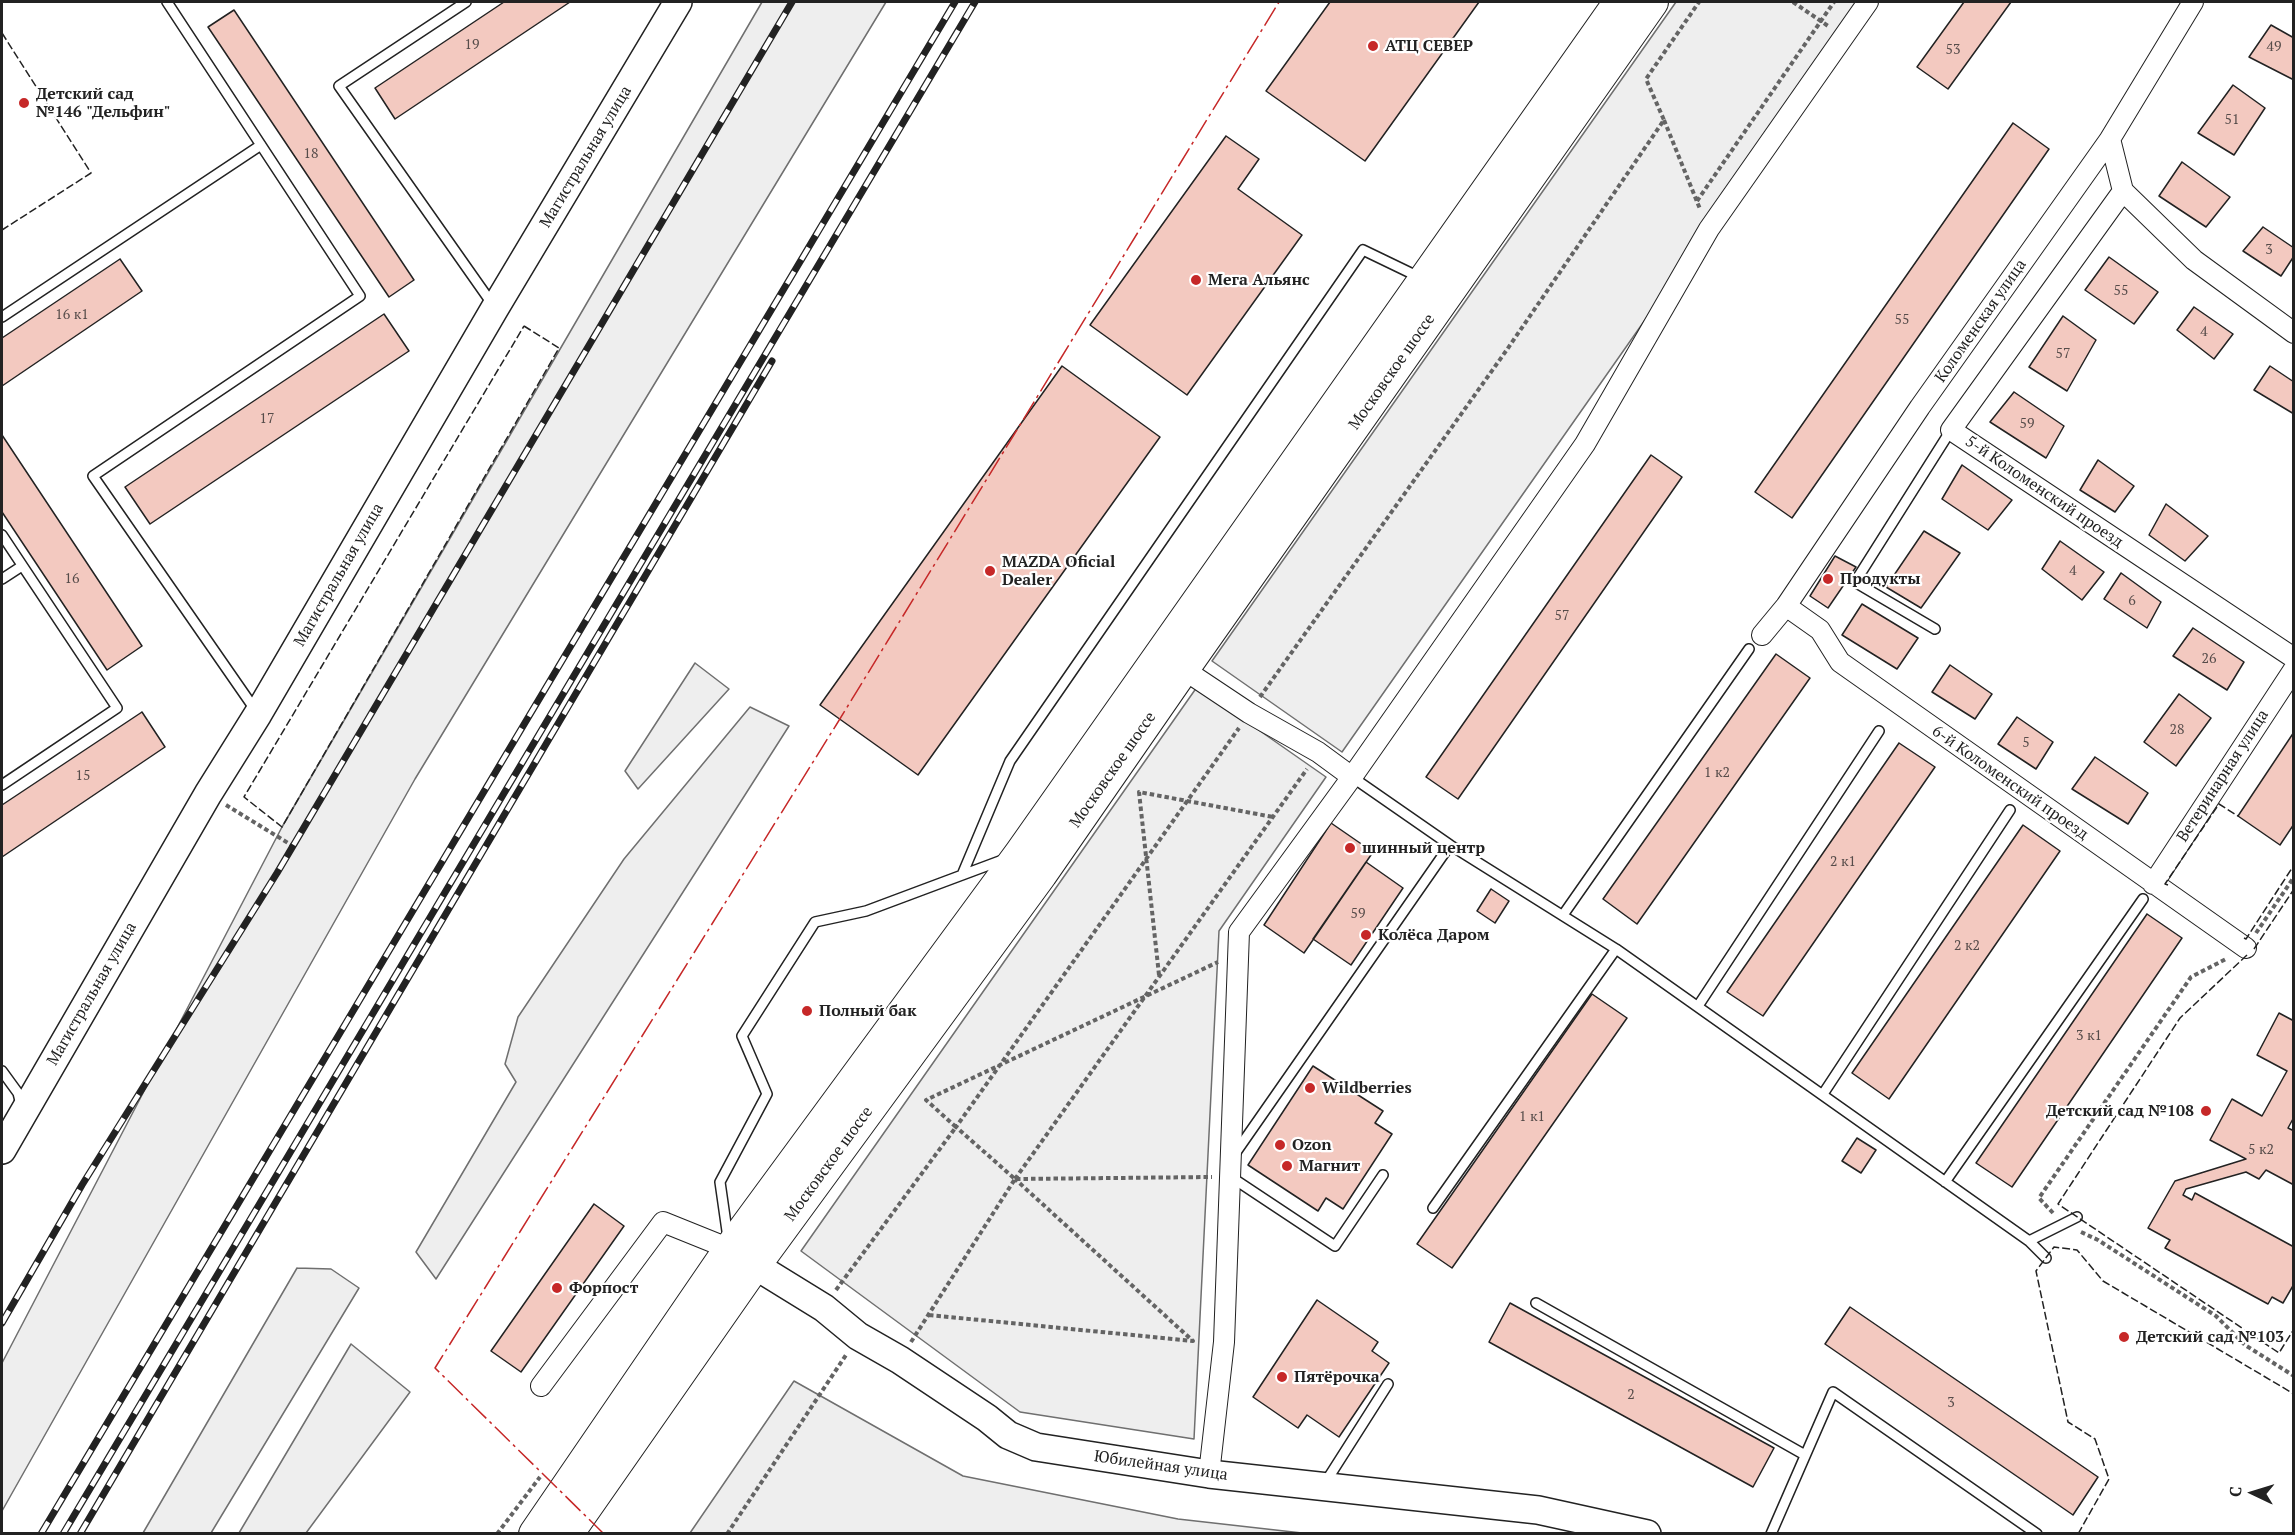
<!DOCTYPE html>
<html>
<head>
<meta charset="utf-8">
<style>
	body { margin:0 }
	#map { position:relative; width:2295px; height:1535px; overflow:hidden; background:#fff; font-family:"PT Serif",serif }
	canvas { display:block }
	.frame { position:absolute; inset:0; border:3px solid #222; pointer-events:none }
	.north { position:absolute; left:2223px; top:1463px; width:60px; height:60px; -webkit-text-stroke:4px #fff; paint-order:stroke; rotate:274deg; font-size:16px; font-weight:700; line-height:24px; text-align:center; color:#222 }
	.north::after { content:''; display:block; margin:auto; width:21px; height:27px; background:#222; clip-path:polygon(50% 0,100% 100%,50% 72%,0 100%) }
</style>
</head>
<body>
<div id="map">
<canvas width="2295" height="1535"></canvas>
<div class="frame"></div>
<div class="north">С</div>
</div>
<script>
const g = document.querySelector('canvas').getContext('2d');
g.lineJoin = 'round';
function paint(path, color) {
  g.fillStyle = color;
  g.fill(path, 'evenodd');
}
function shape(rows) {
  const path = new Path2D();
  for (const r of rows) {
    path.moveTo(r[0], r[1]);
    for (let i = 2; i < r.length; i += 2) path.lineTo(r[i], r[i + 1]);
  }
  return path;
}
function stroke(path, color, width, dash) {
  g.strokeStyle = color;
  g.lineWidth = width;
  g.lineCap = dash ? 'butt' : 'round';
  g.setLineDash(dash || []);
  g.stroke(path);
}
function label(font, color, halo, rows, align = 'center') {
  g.font = font + ' "PT Serif",serif';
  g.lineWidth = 4.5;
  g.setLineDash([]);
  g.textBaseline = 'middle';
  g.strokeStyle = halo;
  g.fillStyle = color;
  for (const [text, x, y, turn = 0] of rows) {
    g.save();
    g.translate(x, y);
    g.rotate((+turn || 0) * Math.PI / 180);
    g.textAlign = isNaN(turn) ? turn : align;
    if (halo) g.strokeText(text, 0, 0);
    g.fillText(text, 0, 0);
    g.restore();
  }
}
const green = shape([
	[762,2,886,2,415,779,2,1511,2,1363,282,827,762,2],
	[1676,2,1868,2,1342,752,1212,661,1676,2],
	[695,663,729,689,638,789,625,771,695,663],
	[1197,687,1326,777,1219,931,1194,1439,1020,1412,801,1251,1197,687],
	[750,707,789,726,436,1279,416,1252,516,1082,505,1064,518,1017,624,859,750,707],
	[297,1268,331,1269,359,1288,211,1533,143,1533,297,1268],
	[351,1344,410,1392,306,1533,239,1533,351,1344],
	[794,1381,963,1476,1178,1519,1302,1533,690,1533,794,1381]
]);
paint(green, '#eee');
stroke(green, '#6f6f6f', 1.5);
const building = shape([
	[504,2,570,2,395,119,375,88,504,2],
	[1330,2,1479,2,1365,161,1266,91,1330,2],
	[1964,2,2011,2,1948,89,1917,67,1964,2],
	[234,10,414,280,389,297,208,27,234,10],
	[2271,25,2294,38,2294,80,2249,57,2271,25],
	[2233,85,2265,108,2234,155,2198,133,2233,85],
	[2013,123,2049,149,1792,518,1755,492,2013,123],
	[1226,136,1259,159,1238,189,1302,235,1187,395,1090,325,1226,136],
	[2182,162,2230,197,2206,227,2159,196,2182,162],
	[2263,227,2294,248,2294,256,2281,276,2243,251,2263,227],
	[2109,257,2158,292,2134,324,2085,290,2109,257],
	[120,259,142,291,2,386,2,338,120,259],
	[2194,307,2233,334,2214,359,2177,330,2194,307],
	[384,314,409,351,150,524,125,487,384,314],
	[2063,316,2096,340,2067,391,2029,367,2063,316],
	[1062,366,1160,437,918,775,820,705,1062,366],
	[2270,366,2294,382,2294,414,2254,390,2270,366],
	[2014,392,2064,426,2046,458,1990,422,2014,392],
	[2,435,142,646,107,670,2,512,2,435],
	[1651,455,1682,477,1458,799,1426,777,1651,455],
	[2098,460,2134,486,2115,512,2080,490,2098,460],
	[1962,465,2012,500,1988,530,1942,499,1962,465],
	[2166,504,2208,536,2185,561,2149,535,2166,504],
	[1924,531,1960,553,1921,608,1886,587,1924,531],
	[2060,541,2104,572,2082,600,2042,569,2060,541],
	[1835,556,1856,567,1828,608,1810,596,1835,556],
	[2121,573,2161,602,2147,628,2104,599,2121,573],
	[1862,604,1918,638,1897,669,1842,635,1862,604],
	[2193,628,2244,662,2227,690,2173,656,2193,628],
	[1776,654,1810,678,1637,924,1603,899,1776,654],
	[1950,665,1992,694,1975,719,1932,692,1950,665],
	[2179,694,2211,718,2176,766,2144,742,2179,694],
	[142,712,165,747,2,857,2,805,142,712],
	[2017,717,2053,742,2036,769,1998,744,2017,717],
	[2294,732,2294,824,2280,845,2238,816,2294,732],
	[1899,743,1935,767,1763,1016,1727,992,1899,743],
	[2095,757,2148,793,2128,824,2072,789,2095,757],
	[1331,823,1373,852,1304,953,1264,925,1331,823],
	[2023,825,2060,851,1889,1099,1852,1073,2023,825],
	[1366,862,1403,888,1351,965,1313,939,1366,862],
	[1491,889,1509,901,1495,923,1477,911,1491,889],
	[2147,914,2182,938,2012,1187,1976,1163,2147,914],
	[1592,994,1627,1018,1452,1268,1417,1244,1592,994],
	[2279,1013,2294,1021,2294,1117,2288,1128,2294,1131,2294,1185,2266,1170,2259,1179,2246,1172,2186,1189,2183,1195,2192,1200,2195,1193,2294,1247,2294,1284,2283,1303,2272,1297,2268,1304,2165,1248,2170,1240,2148,1228,2175,1181,2246,1159,2210,1140,2232,1099,2262,1116,2287,1071,2257,1055,2279,1013],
	[1313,1066,1383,1111,1375,1123,1392,1134,1343,1209,1326,1198,1318,1211,1248,1165,1313,1066],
	[1857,1138,1876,1150,1861,1173,1842,1161,1857,1138],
	[594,1204,624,1226,521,1372,491,1351,594,1204],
	[1317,1300,1378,1342,1372,1351,1389,1363,1339,1437,1307,1415,1298,1428,1253,1397,1317,1300],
	[1510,1303,1774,1448,1753,1487,1489,1342,1510,1303],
	[1850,1307,2098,1477,2073,1515,1825,1344,1850,1307]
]);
paint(building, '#f3c9c0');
stroke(building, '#222', 1.5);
const lane = shape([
	[167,2,360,296,93,476,256,711],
	[466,2,339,86,493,305],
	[2,317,261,145],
	[2,535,117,708,2,785],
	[2,579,22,566],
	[1935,629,1855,582,1951,430],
	[1352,777,1450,845,1616,949,2029,1241,2046,1258],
	[962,875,1010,761,1363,250,1419,277],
	[1563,915,1749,649],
	[1698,1006,1879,731],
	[2,1071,18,1093,21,1105],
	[1823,1094,2010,810],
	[1234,1155,1450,845],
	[1231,1177,1335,1246,1383,1175],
	[1945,1182,2143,899],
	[1433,1208,1616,949],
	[728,1238,720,1182,767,1094,742,1036,815,922,866,911,1005,859],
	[2029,1241,2077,1217],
	[1536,1303,1805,1455],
	[1325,1483,1388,1384],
	[1771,1534,1833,1392,2037,1534]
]);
const street = shape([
	[2110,139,2123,191,2194,260,2294,333],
	[2123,191,1951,430,2294,658],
	[1786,606,1820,630,1840,662,2246,948],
	[1762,635,1786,606,1920,407,2110,139,2193,2],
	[1183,669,1249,713,1318,752,1352,777],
	[2153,884,2294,669],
	[541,1386,663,1222,730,1249],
	[1209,1474,1224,1342,1239,932,1352,777,1585,444,1709,229,1868,2]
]);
const secondary = shape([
	[2,1150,208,794,258,714,495,308,678,2],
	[738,1255,824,1308,858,1336,900,1360,987,1418,1008,1435,1036,1447,1209,1474,1538,1510,1647,1534]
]);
const primary = shape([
	[535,1534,730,1249,1021,853,1620,2],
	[567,1534,754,1266,1041,874,1183,669,1652,2]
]);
stroke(lane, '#222', 12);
stroke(street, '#222', 22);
stroke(secondary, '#222', 30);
stroke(primary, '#222', 34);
stroke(shape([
	[1793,2,1828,26],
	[1664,120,1700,209],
	[1697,201,1834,2],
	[1260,697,1506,351,1664,120,1646,79,1699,2],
	[226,805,293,846],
	[2256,933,2294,877],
	[1159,975,1139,792,1273,817],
	[1015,1179,1307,769],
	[1016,1179,1212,1177],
	[2053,1213,2039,1198,2191,977,2226,959],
	[2081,1232,2098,1240,2216,1316,2245,1345,2294,1376],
	[836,1290,956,1127,926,1100,1218,962],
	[929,1315,1193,1341,1015,1179],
	[911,1342,1015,1179,956,1127,1239,728],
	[497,1534,540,1477],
	[727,1534,846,1355]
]), '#646464', 4, [4.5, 3]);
stroke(lane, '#fff', 9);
stroke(street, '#fff', 20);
stroke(secondary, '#fff', 27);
stroke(primary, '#fff', 32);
const rail = shape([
	[2,1323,82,1185,277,873,792,2],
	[41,1534,955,2],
	[63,1534,975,2],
	[80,1534,772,361]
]);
stroke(rail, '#222', 7);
stroke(rail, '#fff', 4.5, [14]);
stroke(shape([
	[2,33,91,173,2,230],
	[524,326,559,348,282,827,244,797,524,326],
	[2168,885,2165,884,2219,804,2238,816],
	[2244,938,2246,939,2294,865],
	[2254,949,2294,889],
	[2247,955,2180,1018,2058,1204,2279,1353,2294,1329],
	[2078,1534,2109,1479,2095,1439,2068,1422,2036,1271,2054,1247,2077,1250,2103,1281,2294,1394]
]), '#222', 1.5, [8, 3]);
stroke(shape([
	[604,1534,435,1368,838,722,1279,2]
]), '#c62828', 1.5, [21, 4.5, 3, 4.5]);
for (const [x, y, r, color] of [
	[1373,46,6,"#c62828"],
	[24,103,6,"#c62828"],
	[1196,280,6,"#c62828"],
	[990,571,6,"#c62828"],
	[1828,579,6,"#c62828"],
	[1350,848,6,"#c62828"],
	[1366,935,6,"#c62828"],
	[807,1011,6,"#c62828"],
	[1310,1088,6,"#c62828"],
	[2206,1111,6,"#c62828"],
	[1280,1145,6,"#c62828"],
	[1287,1166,6,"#c62828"],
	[557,1288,6,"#c62828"],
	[2124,1337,6,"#c62828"],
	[1282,1377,6,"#c62828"]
]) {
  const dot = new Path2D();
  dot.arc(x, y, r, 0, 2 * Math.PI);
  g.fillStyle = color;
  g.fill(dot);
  stroke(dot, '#fff', 2);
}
label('14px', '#564c4a', null, [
	["19",472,45],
	["49",2274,47],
	["53",1953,50],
	["51",2232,120],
	["18",311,154],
	["3",2269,250],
	["55",2121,291],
	["16 к1",72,315],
	["55",1902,320],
	["4",2204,332],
	["57",2063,354],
	["17",267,419],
	["59",2027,424],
	["4",2073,571],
	["16",72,579],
	["6",2132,601],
	["57",1562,616],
	["26",2209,659],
	["28",2177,730],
	["5",2026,743],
	["1 к2",1717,773],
	["15",83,776],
	["2 к1",1843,862],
	["59",1358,914],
	["2 к2",1967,946],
	["3 к1",2089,1036],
	["1 к1",1532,1117],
	["5 к2",2261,1150],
	["2",1631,1395],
	["3",1951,1403]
]);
label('bold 16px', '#222', '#fff', [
	["АТЦ СЕВЕР",1385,46],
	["Детский сад",36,94],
	["№146 \"Дельфин\"",36,112],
	["Мега Альянс",1208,280],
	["MAZDA Oficial",1002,562],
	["Dealer",1002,580],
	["Продукты",1840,579],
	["шинный центр",1362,848],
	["Колёса Даром",1378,935],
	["Полный бак",819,1011],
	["Wildberries",1322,1088],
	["Детский сад №108",2194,1111,"right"],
	["Ozon",1292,1145],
	["Магнит",1299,1166],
	["Форпост",569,1288],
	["Детский сад №103",2136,1337],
	["Пятёрочка",1294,1377]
], 'left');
label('16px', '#222', '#fff', [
	["Магистральная улица",586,157,-59],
	["Коломенская улица",1981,321,-55],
	["Московское шоссе",1392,372,-55],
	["5-й Коломенский проезд",2044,492,34],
	["Магистральная улица",339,575,-60],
	["Московское шоссе",1113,770,-55],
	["Ветеринарная улица",2223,776,-57],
	["6-й Коломенский проезд",2010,783,35],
	["Магистральная улица",92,994,-60],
	["Московское шоссе",829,1164,-54],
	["Юбилейная улица",1161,1466,8]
]);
</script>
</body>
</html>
